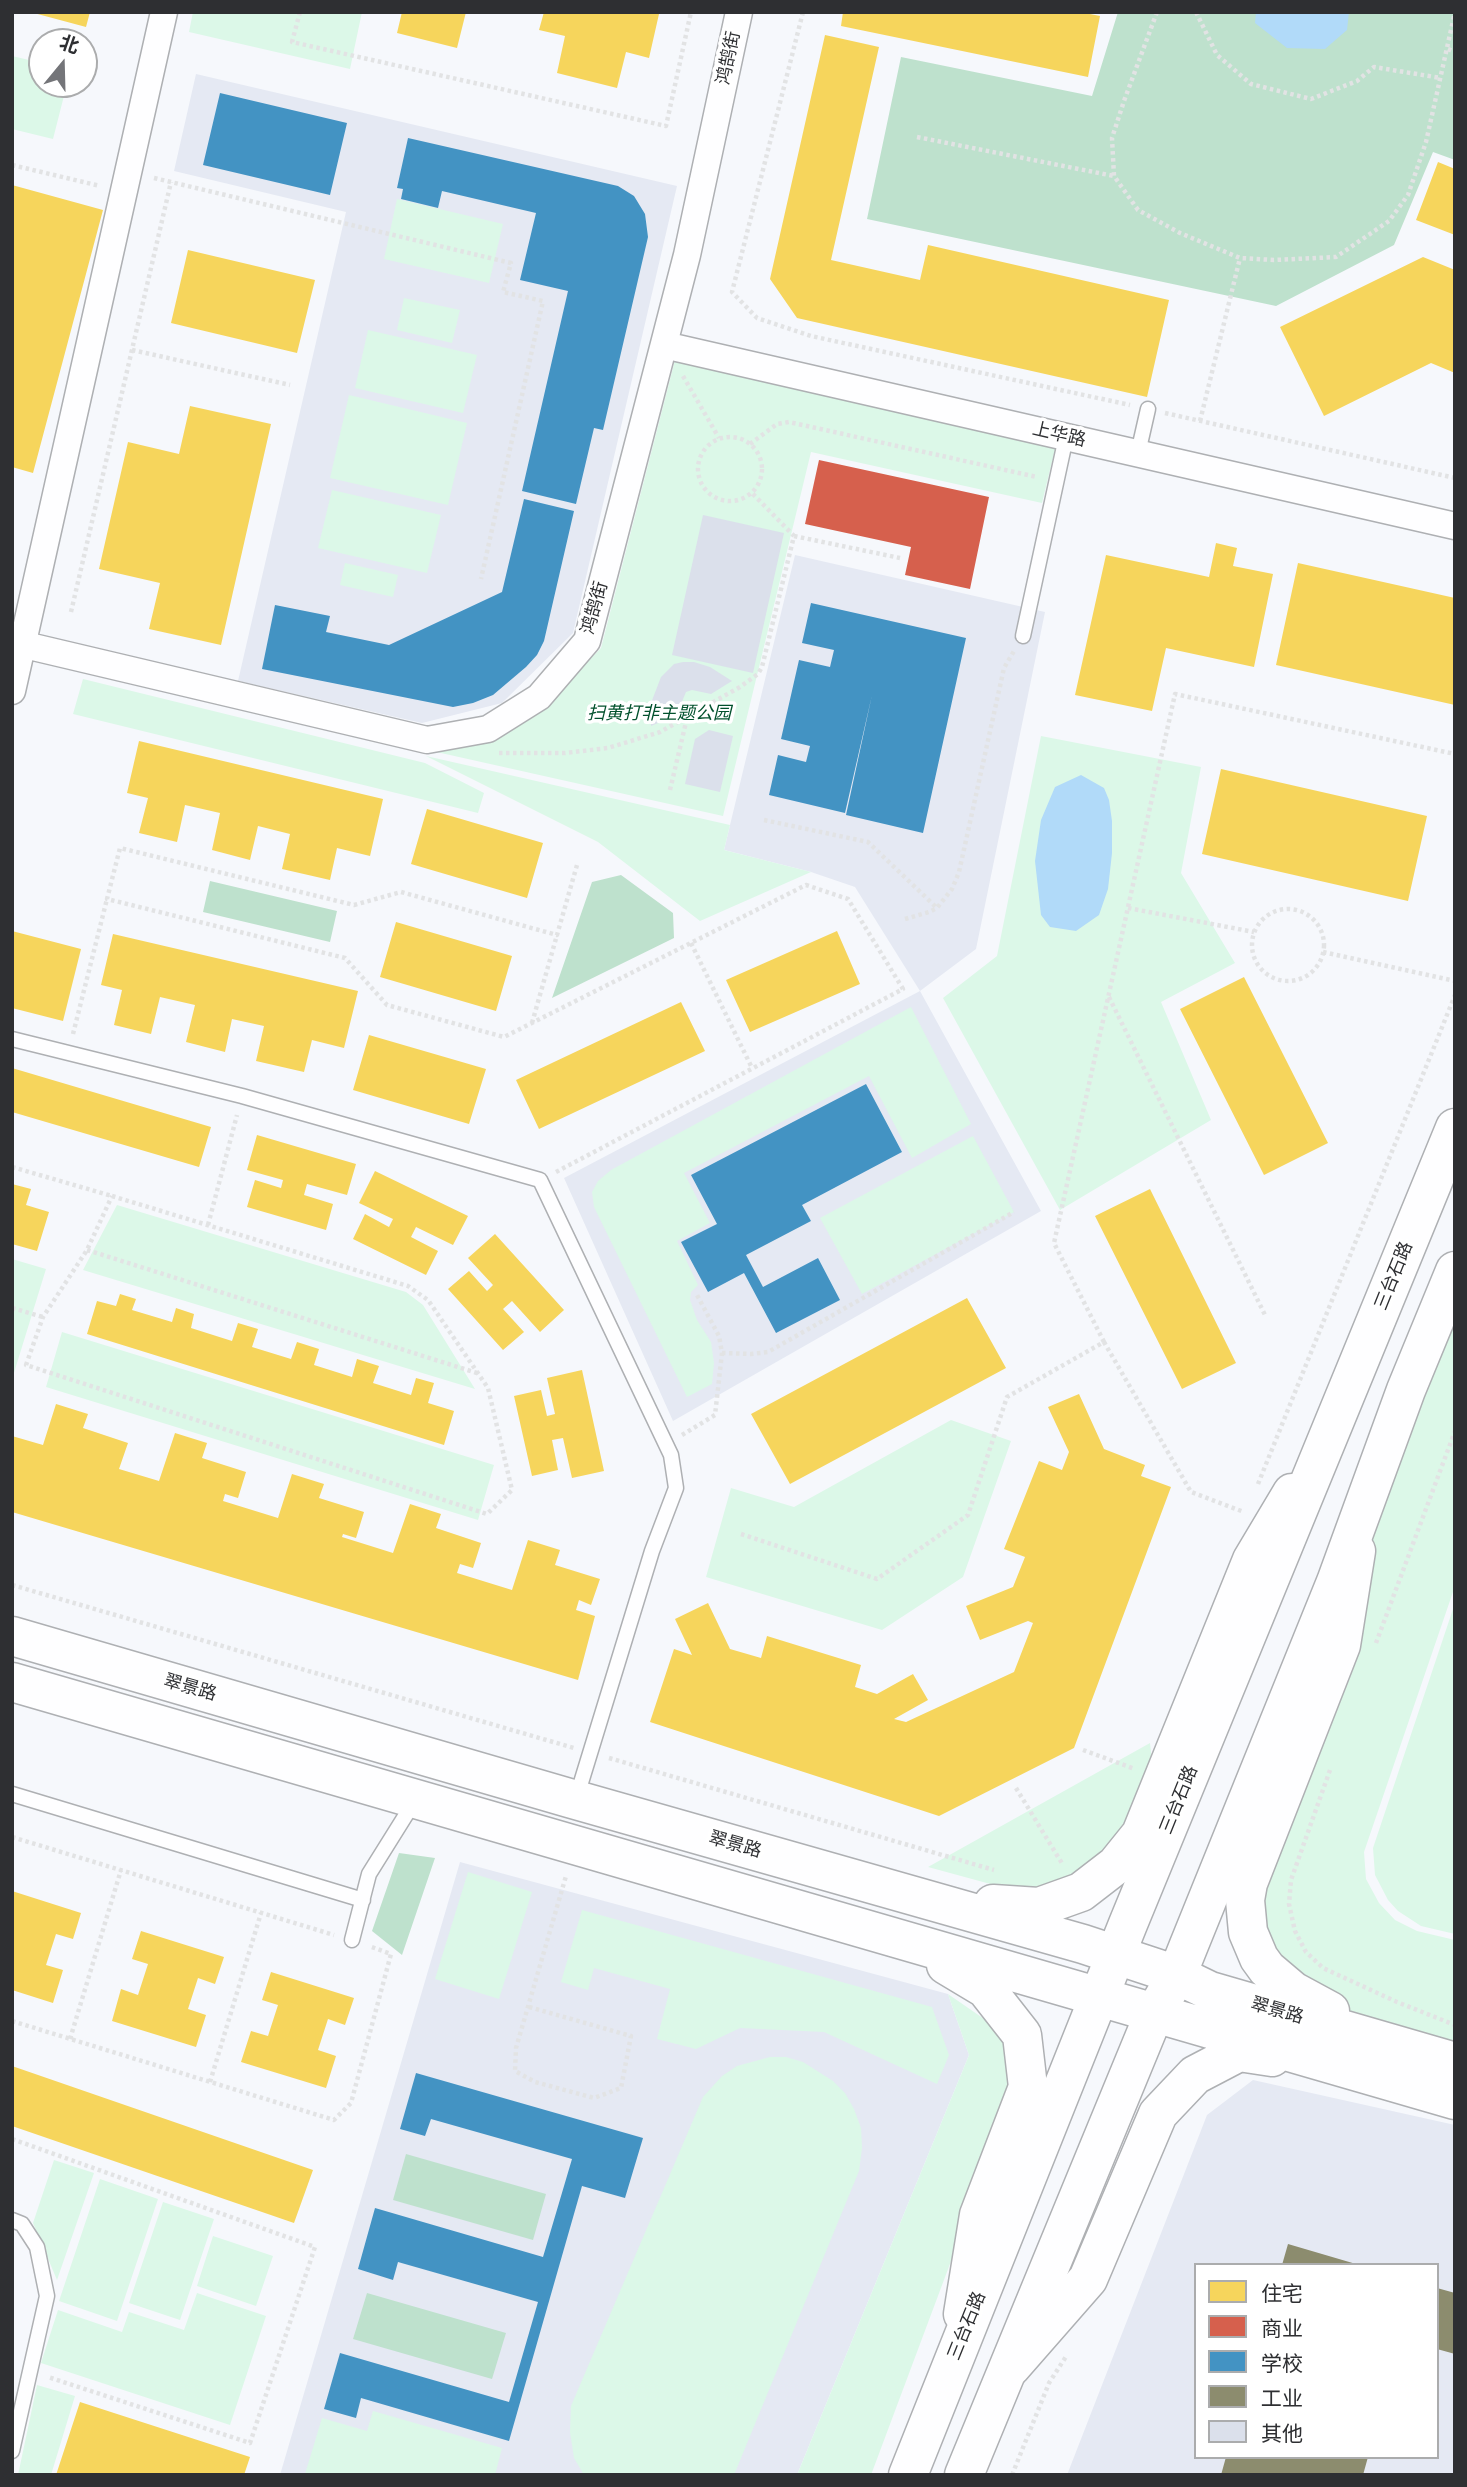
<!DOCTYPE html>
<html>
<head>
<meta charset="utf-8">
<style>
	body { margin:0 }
	#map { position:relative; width:1467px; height:2487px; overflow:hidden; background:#f6f8fc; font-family:Bitter,"Noto Sans SC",serif }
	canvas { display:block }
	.frame { position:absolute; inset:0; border:14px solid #2e2f32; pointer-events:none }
	.legend { position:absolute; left:1194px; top:2263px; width:245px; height:196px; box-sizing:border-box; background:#fff; border:2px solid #abacad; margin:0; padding:9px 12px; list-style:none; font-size:21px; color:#2e2f32 }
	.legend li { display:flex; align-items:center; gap:14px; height:35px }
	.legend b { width:35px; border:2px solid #abacad }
	.north { position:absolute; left:28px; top:28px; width:70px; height:70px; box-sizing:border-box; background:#fff; border:2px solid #abacad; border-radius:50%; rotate:19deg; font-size:19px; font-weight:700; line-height:28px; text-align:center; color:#2e2f32 }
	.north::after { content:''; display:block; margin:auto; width:24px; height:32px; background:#747579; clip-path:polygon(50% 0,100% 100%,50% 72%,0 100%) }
</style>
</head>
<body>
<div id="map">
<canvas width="1467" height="2487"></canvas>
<div class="frame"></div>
<ul class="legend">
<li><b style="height:19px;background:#f6d55c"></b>住宅</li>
<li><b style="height:19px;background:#d6604d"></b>商业</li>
<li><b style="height:19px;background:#4393c3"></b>学校</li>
<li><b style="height:19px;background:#8c8c6e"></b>工业</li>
<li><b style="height:19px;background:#dbe0eb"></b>其他</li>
</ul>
<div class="north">北</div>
</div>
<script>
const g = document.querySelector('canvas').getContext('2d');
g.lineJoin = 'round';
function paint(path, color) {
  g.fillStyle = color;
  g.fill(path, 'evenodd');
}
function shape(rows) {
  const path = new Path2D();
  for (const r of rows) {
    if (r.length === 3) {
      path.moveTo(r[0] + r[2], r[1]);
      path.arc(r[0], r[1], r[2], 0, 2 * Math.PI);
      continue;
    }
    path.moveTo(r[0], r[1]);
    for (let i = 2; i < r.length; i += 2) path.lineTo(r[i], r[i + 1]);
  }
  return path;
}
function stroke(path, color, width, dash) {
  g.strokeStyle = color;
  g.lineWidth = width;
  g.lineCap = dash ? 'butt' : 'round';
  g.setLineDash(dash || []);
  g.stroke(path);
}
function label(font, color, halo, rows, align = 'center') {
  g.font = font + ' Bitter,"Noto Sans SC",serif';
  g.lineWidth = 7;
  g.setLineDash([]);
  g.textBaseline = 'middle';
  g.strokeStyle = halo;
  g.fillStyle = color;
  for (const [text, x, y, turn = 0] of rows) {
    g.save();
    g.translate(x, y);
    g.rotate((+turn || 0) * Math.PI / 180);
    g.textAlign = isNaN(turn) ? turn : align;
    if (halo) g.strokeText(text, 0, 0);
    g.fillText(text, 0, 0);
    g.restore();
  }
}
paint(shape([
	[196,74,677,186,573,633,502,703,422,723,238,681,346,212,174,171],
	[795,555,1045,612,976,949,920,991,1041,1211,673,1421,564,1178,920,991,855,887,811,872,724,850],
	[460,1862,948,1994,969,2055,797,2475,280,2475],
	[1253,2080,1455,2125,1455,2475,1067,2475,1207,2115],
	[1196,2265,1437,2265,1437,2457,1196,2457]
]), '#e5e9f3');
paint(shape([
	[193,12,362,12,350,69,189,32],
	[12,56,42,63,42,84,67,84,53,139,12,129],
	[397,199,503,224,489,283,384,259],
	[404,298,460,310,452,343,397,330],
	[368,330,477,355,463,413,355,388],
	[675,360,1056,445,1042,503,811,452,723,816,432,751,551,699,601,648],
	[349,395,467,423,448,505,330,478],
	[332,490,441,515,427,573,318,548],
	[345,563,398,575,393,597,340,585],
	[83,679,425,763,484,793,478,813,73,714],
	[1041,736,1201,767,1181,873,1235,963,1161,1002,1211,1120,1060,1210,943,998,997,956],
	[426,756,730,825,724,850,811,872,700,921,598,842],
	[911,1007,971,1124,912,1158,869,1076,684,1173,710,1223,677,1241,698,1285,691,1292,690,1300,697,1320,711,1342,714,1363,712,1384,687,1397,594,1207,592,1192,598,1181,611,1170],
	[973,1136,1014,1212,862,1294,820,1218],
	[117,1205,406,1292,423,1305,475,1389,83,1270],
	[12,1259,46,1269,13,1376,12,1376],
	[1455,1275,1455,1586,1364,1852,1366,1879,1379,1903,1395,1920,1417,1931,1455,1940,1455,2061,1337,2014,1249,1932,1365,1506],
	[62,1332,494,1465,478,1520,46,1387],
	[951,1420,1011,1441,963,1577,882,1630,706,1577,731,1488,794,1507],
	[1455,1603,1455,1934,1421,1926,1398,1911,1388,1900,1375,1875,1373,1848],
	[1150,1743,1153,1770,1129,1827,1071,1881,1027,1894,928,1867],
	[468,1872,532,1892,499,1999,435,1979],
	[582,1910,932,2007,949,2055,937,2084,824,2032,740,2028,696,2049,657,2039,670,1989,594,1968,588,1990,561,1982],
	[948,1994,1003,2032,1015,2090,871,2475,797,2475,969,2055],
	[770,2057,786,2057,803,2062,833,2081,845,2093,854,2109,861,2128,862,2148,859,2171,734,2475,584,2475,574,2458,570,2432,571,2406,703,2097,722,2076,737,2066],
	[54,2160,94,2173,57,2280,33,2223],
	[100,2179,158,2199,117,2321,59,2301],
	[163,2202,214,2219,180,2320,129,2303],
	[213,2236,273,2256,256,2306,197,2286],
	[197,2293,266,2316,230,2425,41,2363,58,2310,122,2332,129,2312,184,2330],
	[37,2385,75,2396,51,2475,18,2475],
	[373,2411,502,2448,495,2475,305,2474,322,2418,367,2431]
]), '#dcf8e8');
paint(shape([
	[1118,12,1455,12,1455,160,1433,152,1394,245,1276,306,867,219,901,57,1092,96],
	[621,875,673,913,674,938,552,998,592,882],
	[210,881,337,911,330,942,203,912],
	[399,1853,435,1858,402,1955,372,1931],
	[406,2154,546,2194,533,2240,393,2200],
	[367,2293,506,2333,492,2379,353,2339]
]), '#bee1cd');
paint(shape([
	[1256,12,1349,12,1347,30,1325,49,1287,48,1255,23],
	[1081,775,1104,788,1109,800,1112,821,1112,853,1108,889,1099,915,1076,931,1050,927,1041,915,1035,861,1041,820,1055,787]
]), '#b1daf9');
paint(shape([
	[30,12,90,12,86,27],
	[402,12,466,12,457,48,397,33],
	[544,12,652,12,659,14,649,58,626,52,617,88,557,73,565,36,539,30],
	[843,12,1080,12,1100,16,1088,77,841,26],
	[825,35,879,47,831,260,920,280,928,245,1169,300,1147,397,797,318,770,279],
	[1438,162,1455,169,1455,235,1416,220],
	[12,185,103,210,33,473,12,467],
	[188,250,315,280,297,353,171,323],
	[1423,257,1455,270,1455,373,1431,363,1324,416,1280,327],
	[190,406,271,424,221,645,149,629,160,583,99,569,128,442,179,454],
	[1216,543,1237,548,1233,566,1273,574,1254,667,1166,648,1152,711,1075,695,1106,555,1209,577],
	[1298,563,1455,598,1455,705,1276,665],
	[139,741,383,799,370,856,337,848,330,880,282,869,290,834,258,826,250,860,212,850,220,813,185,805,177,842,139,833,148,798,127,793],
	[1221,769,1427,816,1408,901,1202,854],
	[427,809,543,843,527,898,411,864],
	[396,922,512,956,496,1011,380,977],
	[12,931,81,949,63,1021,12,1008],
	[837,931,860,984,750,1032,726,980],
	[113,934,358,991,344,1048,312,1040,304,1072,256,1061,264,1026,232,1019,225,1052,186,1042,195,1005,160,997,151,1034,114,1025,122,990,101,985],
	[1244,977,1328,1143,1264,1175,1180,1009],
	[681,1002,705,1051,539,1129,516,1080],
	[369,1035,486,1069,469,1124,353,1090],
	[12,1068,211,1127,199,1167,12,1112],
	[257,1135,356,1164,347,1195,307,1184,304,1195,333,1204,326,1230,247,1207,255,1180,281,1188,283,1180,247,1170],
	[375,1171,468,1216,453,1245,416,1227,411,1237,438,1251,426,1275,353,1239,365,1214,389,1227,393,1219,359,1203],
	[12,1184,31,1189,26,1205,49,1212,37,1251,12,1244],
	[1150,1189,1236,1363,1182,1389,1095,1216],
	[495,1234,564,1310,540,1332,512,1301,503,1309,524,1332,503,1350,448,1289,469,1271,487,1291,493,1285,468,1258],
	[120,1294,136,1299,132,1310,172,1322,176,1308,194,1314,191,1328,232,1341,238,1323,258,1329,252,1347,291,1359,297,1342,319,1349,314,1365,352,1377,357,1359,379,1366,373,1383,411,1395,416,1378,434,1383,428,1403,454,1411,444,1445,87,1334,97,1301,116,1306],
	[967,1298,1006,1368,790,1484,751,1414],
	[582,1370,604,1471,572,1478,563,1438,552,1440,558,1470,532,1476,514,1396,541,1390,547,1416,555,1414,547,1378],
	[1079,1394,1104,1449,1145,1465,1141,1476,1171,1487,1074,1748,939,1816,650,1722,674,1649,692,1655,675,1619,708,1603,730,1649,761,1658,767,1636,861,1665,855,1687,877,1694,913,1674,928,1700,894,1719,906,1722,1014,1672,1033,1623,1028,1621,980,1640,966,1606,1013,1587,1025,1557,1004,1549,1039,1461,1062,1470,1069,1452,1048,1407],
	[56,1404,88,1414,83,1428,128,1443,119,1469,159,1481,175,1433,207,1443,202,1458,246,1472,238,1498,225,1494,223,1501,278,1518,292,1474,324,1484,319,1498,364,1512,356,1538,343,1534,342,1537,393,1553,410,1504,441,1514,436,1528,481,1543,473,1568,460,1564,457,1573,512,1590,528,1540,560,1550,555,1565,600,1579,591,1605,579,1600,576,1610,595,1616,578,1680,12,1512,12,1436,43,1445],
	[12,1891,81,1913,73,1939,56,1934,46,1965,63,1970,53,2003,12,1990],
	[141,1931,224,1957,215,1984,198,1978,188,2009,206,2015,196,2047,112,2021,121,1989,138,1995,148,1964,132,1959],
	[271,1972,354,1998,345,2025,328,2019,318,2050,336,2056,326,2088,241,2062,251,2031,268,2036,278,2005,262,2000],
	[12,2066,313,2170,294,2223,12,2126],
	[80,2402,250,2457,244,2475,56,2475]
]), '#f6d55c');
paint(shape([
	[819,460,989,497,970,589,905,575,911,547,805,524]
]), '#d6604d');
paint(shape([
	[220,93,347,123,330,195,203,165],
	[408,138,618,186,634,196,645,214,648,237,603,430,594,428,576,504,522,491,568,291,520,280,536,213,442,191,438,208,401,199,403,189,397,188],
	[524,499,574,511,544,641,537,655,526,667,493,695,473,703,453,707,262,669,275,605,330,616,326,632,389,645,502,592],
	[811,603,966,638,923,833,846,815,872,695,845,813,769,795,778,755,806,762,810,746,781,739,799,660,830,667,834,650,802,643],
	[866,1084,902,1152,802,1205,811,1221,746,1255,763,1287,818,1258,840,1300,776,1333,744,1273,708,1292,681,1242,717,1224,691,1175],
	[416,2073,643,2138,625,2198,582,2186,509,2441,361,2398,356,2418,324,2409,340,2353,509,2402,538,2302,398,2262,393,2280,358,2269,375,2208,543,2257,572,2159,431,2119,425,2136,400,2129]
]), '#4393c3');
paint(shape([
	[1288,2244,1356,2264,1356,2265,1282,2265],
	[1437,2288,1455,2293,1455,2354,1437,2349],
	[1226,2457,1368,2457,1363,2475,1221,2475]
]), '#8c8c6e');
paint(shape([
	[703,515,784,533,753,673,672,655],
	[683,662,694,662,710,667,732,681,711,694,692,690,686,692,681,704,682,713,651,726,651,703,661,677,674,664],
	[709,730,733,736,720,792,685,784,695,739]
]), '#dbe0eb');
const service = shape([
	[1138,453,1148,409],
	[1023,636,1066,437],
	[12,1039,242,1096,540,1180,671,1455,676,1488,652,1551,576,1799],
	[12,1794,363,1900],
	[352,1940,369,1874,414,1802],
	[12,2220,22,2224,37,2247,47,2296,12,2451]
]);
const minor = shape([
	[664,345,1455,526],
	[12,642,427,740,488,729,539,697,587,641,687,255,739,12],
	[12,691,164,12]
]);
const secondary = shape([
	[12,1636,569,1798,1083,1944,1177,1975,1210,1991,1455,2062],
	[12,1682,1455,2100],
	[993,1904,1039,1907,1081,1892,1116,1865,1141,1834,1252,1560,1292,1493],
	[946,1965,986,1989,1022,2035,1028,2087,979,2215,963,2314],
	[1330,2011,1293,1991,1267,1969,1259,1958,1248,1932,1245,1900,1248,1883,1341,1645,1356,1551],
	[1011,2367,1088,2279,1158,2114,1195,2075,1239,2052,1272,2057]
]);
const primary = shape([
	[908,2475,1128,1924,1455,1128],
	[964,2475,1154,2014,1177,1975,1189,1945,1336,1582,1406,1390,1455,1271]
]);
stroke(service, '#aeb0b3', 17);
stroke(minor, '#aeb0b3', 29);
stroke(secondary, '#aeb0b3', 41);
stroke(primary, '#aeb0b3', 41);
stroke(shape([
	[300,12,292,42,666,126,691,12],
	[803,12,732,292,757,318,811,336,1130,405],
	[1157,12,1124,101,1112,138,1114,176,1138,210,1180,233,1240,258,1274,260,1336,257,1389,221,1408,195,1426,142,1455,12],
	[1196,12,1217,55,1251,84,1311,99,1357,81,1374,67,1441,78],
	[1448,49,1455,52],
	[917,137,1114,176],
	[12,165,100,186],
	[154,178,511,263,503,292,543,301,481,579],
	[132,350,290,385],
	[683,376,719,438],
	[1165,413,1455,478],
	[1200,421,1240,258],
	[730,469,32],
	[750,444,777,424,789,422,1037,477],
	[794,536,900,558],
	[71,612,171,182],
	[499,753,565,753,608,748,660,732,740,687,758,674,762,667,794,536,751,492],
	[670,790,687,718],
	[764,820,868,842,937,908],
	[1128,908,1254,932],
	[1288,945,36],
	[905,919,929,912,937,908,952,889,959,872,1004,668,1014,651],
	[691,943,752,1068],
	[1323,952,1455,981],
	[1109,997,1265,1315],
	[532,1023,557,935],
	[73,1034,107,899],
	[12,1167,112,1196],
	[556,1172,903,989,848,899,806,885,504,1037,387,1005,345,958,107,899,120,848,354,905,401,892,557,935,577,865],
	[112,1196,408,1286,428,1300,488,1388,512,1490,487,1514,26,1365,43,1317,87,1250,112,1196],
	[208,1225,237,1115],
	[87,1250,477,1373],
	[12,1308,43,1317],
	[1104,1342,1054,1243,1175,694,1455,754],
	[722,1353,751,1354,768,1352,1014,1212],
	[682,1435,715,1415,722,1353,719,1336,697,1295],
	[1258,1484,1455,995],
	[741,1534,877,1579,968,1515,1007,1397,1104,1342,1191,1492,1244,1512],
	[12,1585,574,1748],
	[1376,1643,1455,1431],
	[1083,1750,1135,1769],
	[609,1758,994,1870],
	[1330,1770,1291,1880,1289,1904,1295,1931,1306,1952,1323,1968,1397,2002,1455,2025],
	[1016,1788,1063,1865],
	[12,1837,334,1935],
	[529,2007,631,2036,621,2088,594,2098,535,2082,515,2071,516,2048,566,1876],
	[12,2021,334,2120,351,2103,391,1954,369,1946],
	[70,2039,121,1870],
	[210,2082,261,1913],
	[12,2139,315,2247,250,2443,48,2377],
	[1012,2475,1049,2383,1067,2355]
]), '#e2e3e4', 4.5, [3.5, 3.5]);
stroke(service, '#fefeff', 14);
stroke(minor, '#fefeff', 26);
stroke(secondary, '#fefeff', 38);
stroke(primary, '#fefeff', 38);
label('18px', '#2e2f32', '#fff', [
	["鸿鹄街",729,58,-78],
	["上华路",1059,435,13],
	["鸿鹄街",595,608,-74],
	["三台石路",1394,1276,-68],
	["翠景路",190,1688,16],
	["三台石路",1179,1800,-68],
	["翠景路",735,1845,16],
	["翠景路",1277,2011,16],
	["三台石路",967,2326,-68]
]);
label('italic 18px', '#02512d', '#fff', [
	["扫黄打非主题公园",659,714]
]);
</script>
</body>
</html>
